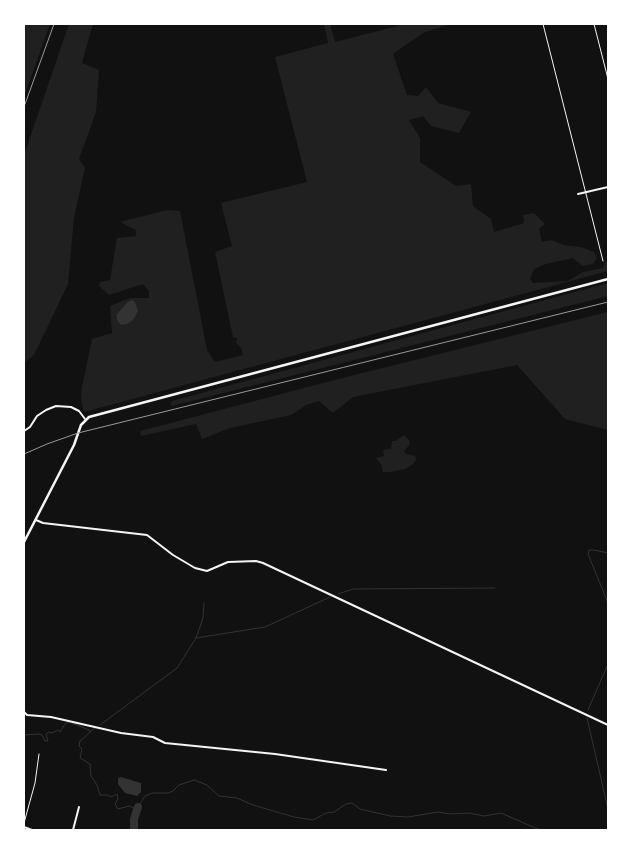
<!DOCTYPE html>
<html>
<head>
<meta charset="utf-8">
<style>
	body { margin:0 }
	#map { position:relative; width:632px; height:854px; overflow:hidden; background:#111; font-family:Commissioner,sans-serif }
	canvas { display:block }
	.frame { position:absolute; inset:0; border:25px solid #fff; pointer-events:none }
</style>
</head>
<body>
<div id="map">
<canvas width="632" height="854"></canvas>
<div class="frame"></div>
</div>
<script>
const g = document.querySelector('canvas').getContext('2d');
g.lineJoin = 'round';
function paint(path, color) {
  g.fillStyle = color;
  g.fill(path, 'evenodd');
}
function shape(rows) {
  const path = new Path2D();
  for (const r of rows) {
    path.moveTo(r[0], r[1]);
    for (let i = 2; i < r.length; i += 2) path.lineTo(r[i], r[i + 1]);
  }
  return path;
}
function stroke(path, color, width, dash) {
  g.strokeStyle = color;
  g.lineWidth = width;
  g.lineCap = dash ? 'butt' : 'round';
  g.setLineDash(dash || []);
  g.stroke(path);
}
paint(shape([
	[24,24,50,24,24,97],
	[69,24,93,24,82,63,99,70,96,112,79,159,85,168,74,217,68,284,34,355,24,363,24,155],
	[324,24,330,24,335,42,405,24,450,24,423,33,393,54,407,95,418,96,426,87,438,103,471,112,459,133,431,126,423,116,409,120,420,138,420,162,456,186,471,184,473,206,491,219,494,232,524,223,523,215,534,213,545,224,539,229,542,242,551,240,564,245,581,247,594,252,597,258,593,264,582,266,573,258,546,264,534,269,530,279,533,283,568,281,583,272,603,268,605,262,608,262,608,271,84,412,81,400,82,387,92,339,112,333,110,306,130,298,149,298,149,291,143,284,109,295,99,286,100,282,110,280,117,238,136,236,136,230,120,222,168,210,180,211,207,350,215,362,243,355,241,348,236,343,237,338,233,337,215,252,232,246,221,203,307,182,275,57,328,43],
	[608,283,608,296,172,406,170,404,172,401],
	[608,312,608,430,565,419,517,365,353,397,333,413,319,401,306,405,291,415,230,428,202,439,196,424,141,436,140,431,350,376],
	[404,435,409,440,410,444,404,451,406,454,415,456,416,460,412,465,405,469,391,472,383,472,382,466,376,458,384,456,383,450,391,449,392,441,395,441]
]), '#202020');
paint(shape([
	[132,300,135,302,138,311,133,320,127,324,121,325,117,320,117,314,128,302],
	[121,777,141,783,141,792,137,796,125,793,118,784,118,778]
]), '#333');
stroke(shape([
	[608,553,594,550,589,550,588,554,608,603],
	[338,594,353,589,495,588],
	[196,638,203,618,204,603],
	[588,710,608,664],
	[587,718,608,809],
	[72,723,89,730,90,732,80,741,79,746,82,749,80,758,90,764,91,776,97,785,100,795,107,795,111,797,117,794,118,799,115,804,118,809,129,806,134,808,138,807,145,796,152,793,168,793,173,791,179,785,194,780,207,785,219,796,237,798,253,805,294,817,313,820,326,813,334,812,346,804,352,803,360,809,390,816,408,817,438,812,450,814,469,813,484,816,501,813,540,830],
	[100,725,177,668,196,638,265,627,330,597],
	[90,732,95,728],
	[24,735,39,734,42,735,45,741,48,741,46,734,49,732,52,733,58,730,60,732,65,724,69,722]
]), '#333', 1);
stroke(shape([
	[134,830,134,819,138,807]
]), '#333', 8);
stroke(shape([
	[543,24,603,261],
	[594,24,608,79],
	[24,823,35,783,39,754]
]), '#f5f5f5', 1);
stroke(shape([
	[578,194,608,187],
	[24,431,30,427,37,416,46,410,56,406,71,407,79,411,85,419],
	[36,520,43,523,147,535,173,555,195,568,207,571,228,562,256,561,263,563,608,725],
	[24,712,27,715,51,717,121,733,153,737,165,743,275,754,386,770],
	[24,827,32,830],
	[73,830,79,807]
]), '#f5f5f5', 2);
stroke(shape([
	[24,542,74,445,81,425,89,417,608,279]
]), '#f5f5f5', 2.5);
stroke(shape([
	[24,107,54,24],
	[24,454,47,444,78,433,608,302]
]), '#9a9a9a', 1);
</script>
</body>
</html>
